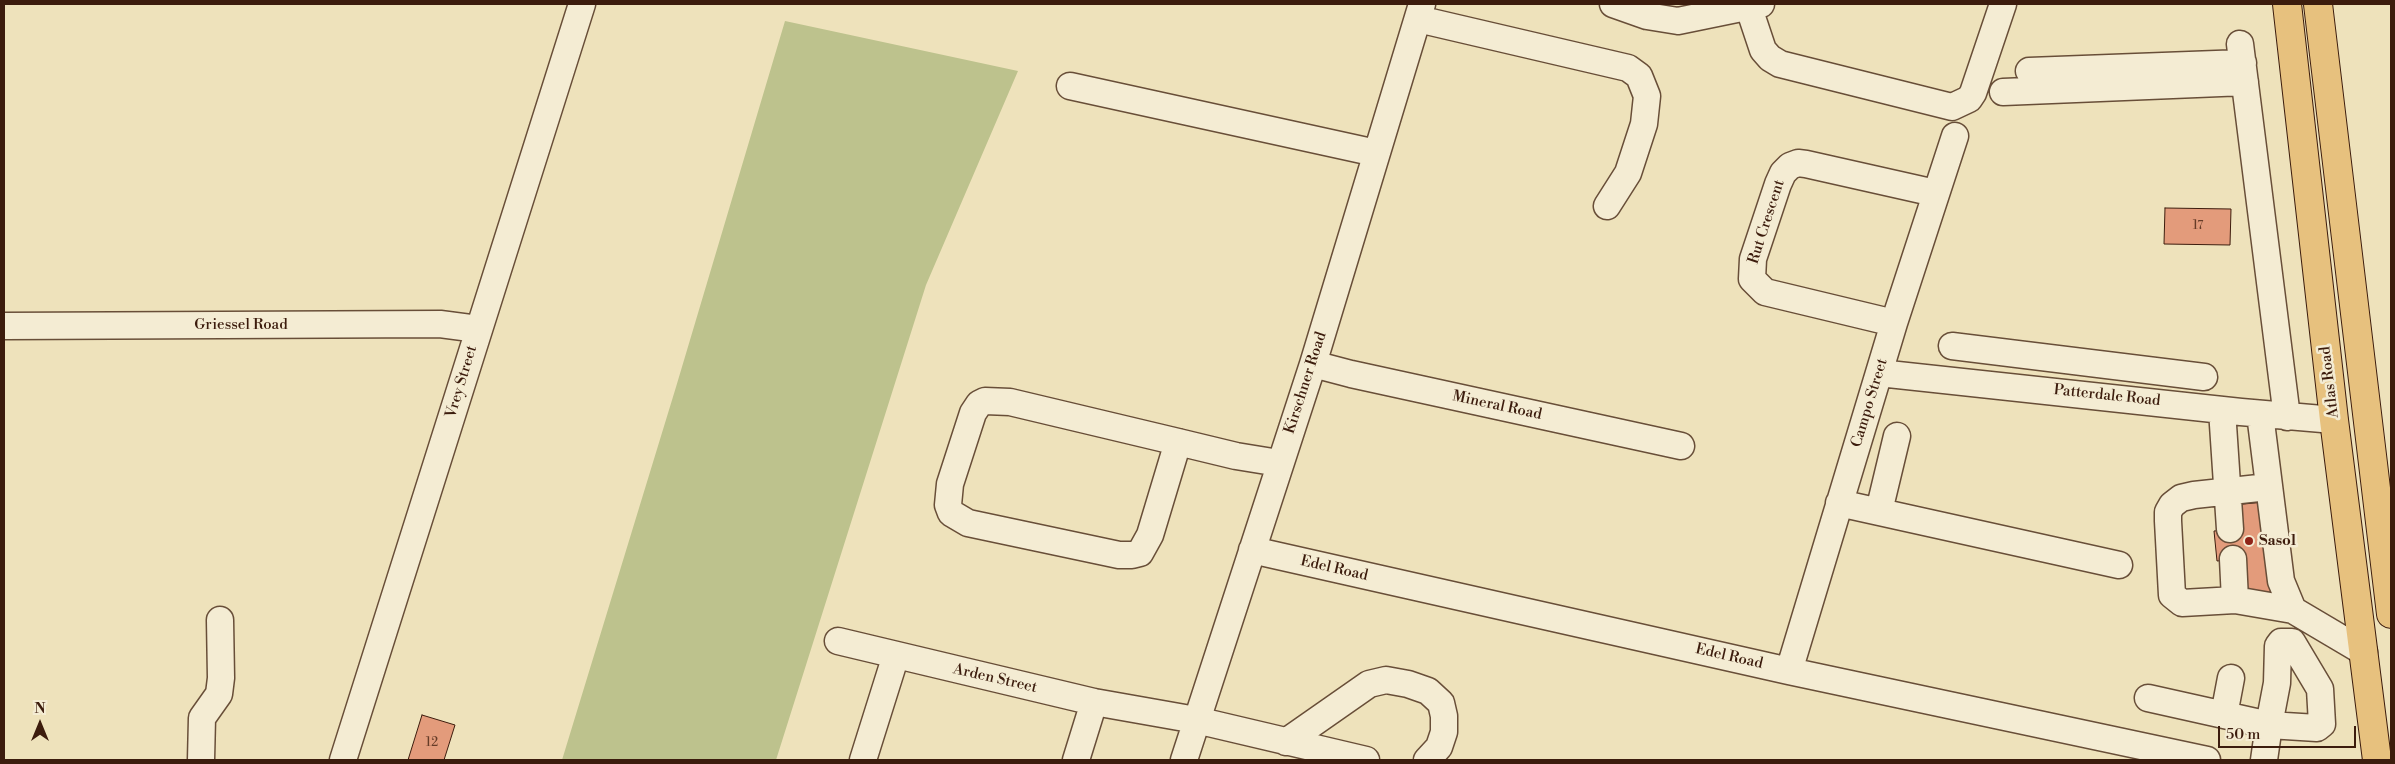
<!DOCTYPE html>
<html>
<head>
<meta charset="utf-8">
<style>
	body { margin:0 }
	#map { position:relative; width:2395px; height:764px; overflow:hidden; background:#eee2bb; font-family:"Libre Bodoni",serif }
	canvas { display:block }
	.frame { position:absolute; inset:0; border:5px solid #3c1c0d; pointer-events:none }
	.north { position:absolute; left:15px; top:699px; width:50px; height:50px; -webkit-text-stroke:4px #f4ecd3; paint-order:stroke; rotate:0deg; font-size:14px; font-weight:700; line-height:20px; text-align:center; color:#3c1c0d }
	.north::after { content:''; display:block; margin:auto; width:18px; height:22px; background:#3c1c0d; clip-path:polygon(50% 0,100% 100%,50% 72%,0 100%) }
	.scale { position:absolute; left:2218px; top:726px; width:138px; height:22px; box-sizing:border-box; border:2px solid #3c1c0d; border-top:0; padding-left:6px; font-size:15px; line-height:18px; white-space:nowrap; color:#3c1c0d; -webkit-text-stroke:4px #f4ecd3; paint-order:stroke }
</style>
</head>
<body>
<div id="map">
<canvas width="2395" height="764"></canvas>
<div class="frame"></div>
<div class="north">N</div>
<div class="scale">50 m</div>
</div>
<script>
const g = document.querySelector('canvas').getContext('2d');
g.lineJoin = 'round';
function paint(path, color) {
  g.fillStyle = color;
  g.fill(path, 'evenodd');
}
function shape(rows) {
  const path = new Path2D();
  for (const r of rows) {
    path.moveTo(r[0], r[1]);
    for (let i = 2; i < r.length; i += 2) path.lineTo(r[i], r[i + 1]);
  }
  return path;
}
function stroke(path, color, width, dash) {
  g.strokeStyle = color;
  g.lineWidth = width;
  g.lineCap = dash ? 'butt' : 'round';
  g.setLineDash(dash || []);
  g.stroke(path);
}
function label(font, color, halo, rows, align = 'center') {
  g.font = font + ' "Libre Bodoni",serif';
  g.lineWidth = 5;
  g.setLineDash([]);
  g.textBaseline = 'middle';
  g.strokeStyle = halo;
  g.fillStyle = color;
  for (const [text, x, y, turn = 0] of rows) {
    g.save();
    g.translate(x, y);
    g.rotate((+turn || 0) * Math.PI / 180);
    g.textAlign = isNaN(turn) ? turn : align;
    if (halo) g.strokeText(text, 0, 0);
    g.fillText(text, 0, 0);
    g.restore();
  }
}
paint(shape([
	[785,21,1018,71,926,285,776,760,562,760,676,387]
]), '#bdc28d');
const building = shape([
	[2165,208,2231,209,2230,245,2164,244,2165,208],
	[2265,502,2275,598,2245,601,2240,559,2217,561,2214,531,2236,529,2233,505,2265,502],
	[422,715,455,725,444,760,408,760,422,715]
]);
paint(building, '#e39b7b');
stroke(building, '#3c1c0d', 1);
const minor = shape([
	[1613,4,1647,16,1678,21,1761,4],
	[1749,8,1763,50,1770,58,1780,64,1952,107,1969,99,1973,93,2003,4],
	[1418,19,1628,68,1639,76,1647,96,1644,124,1628,173,1607,206],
	[2240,44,2287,417],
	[2029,71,2243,63],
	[1070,86,1376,153],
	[2003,92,2245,82],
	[1894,323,1765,292,1752,279,1753,259,1778,184,1783,173,1790,166,1798,163,1806,164,1935,193],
	[4,326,440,324,478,329],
	[1952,346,2204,377],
	[1313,364,1351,374,1681,446],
	[1879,373,2241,412,2334,420],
	[2222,410,2230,529],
	[2260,414,2281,581,2293,610],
	[1178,442,1150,535,1140,553,1132,555,1119,555,968,523,951,513,948,505,950,484,973,413,979,404,985,401,1010,402,1178,442,1236,456,1279,463],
	[2268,487,2194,495,2181,498,2172,505,2168,512,2168,521,2172,595,2182,603,2235,600,2293,610,2364,652],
	[1839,503,2119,565],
	[1879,511,1897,436],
	[1252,550,1789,671,2207,760],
	[2233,559,2235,600],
	[838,641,1094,702,1196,720,1366,760],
	[1789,671,1894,323,1955,136],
	[2148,698,2269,725,2317,728,2322,724,2320,689,2292,642,2281,642,2278,646,2277,683,2269,725,2264,760],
	[2224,715,2231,678],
	[1286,742,1369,684,1386,680,1408,684,1428,691,1441,703,1444,716,1444,732,1439,747,1427,760],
	[201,760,202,718,219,694,221,678,220,620],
	[343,760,582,4],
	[863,760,896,655],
	[1076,760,1094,702],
	[1184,760,1313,364,1422,4]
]);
const major = shape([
	[2287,4,2334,420,2377,760],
	[2318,4,2391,614]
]);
stroke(minor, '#684e38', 29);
stroke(major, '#3c1c0d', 30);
stroke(minor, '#f4ecd3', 26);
stroke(major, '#e7c17e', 28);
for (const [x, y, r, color] of [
	[2249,541,5,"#8f2418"]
]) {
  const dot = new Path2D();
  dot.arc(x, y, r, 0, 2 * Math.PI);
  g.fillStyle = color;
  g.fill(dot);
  stroke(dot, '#f4ecd3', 2);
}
label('12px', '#663c28', null, [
	["17",2198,226],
	["12",432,743]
]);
label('15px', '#3c1c0d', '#f4ecd3', [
	["Rut Crescent",1767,222,-72],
	["Griessel Road",241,325],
	["Vrey Street",462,382,-73],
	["Atlas Road",2330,382,-97],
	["Kirschner Road",1306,383,-72],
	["Patterdale Road",2107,396,6],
	["Campo Street",1870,403,-73],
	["Mineral Road",1497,406,12],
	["Edel Road",1334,569,13],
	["Edel Road",1729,657,13],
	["Arden Street",995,679,13]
]);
label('bold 15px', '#3c1c0d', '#f4ecd3', [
	["Sasol",2259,541]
], 'left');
</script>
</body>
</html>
